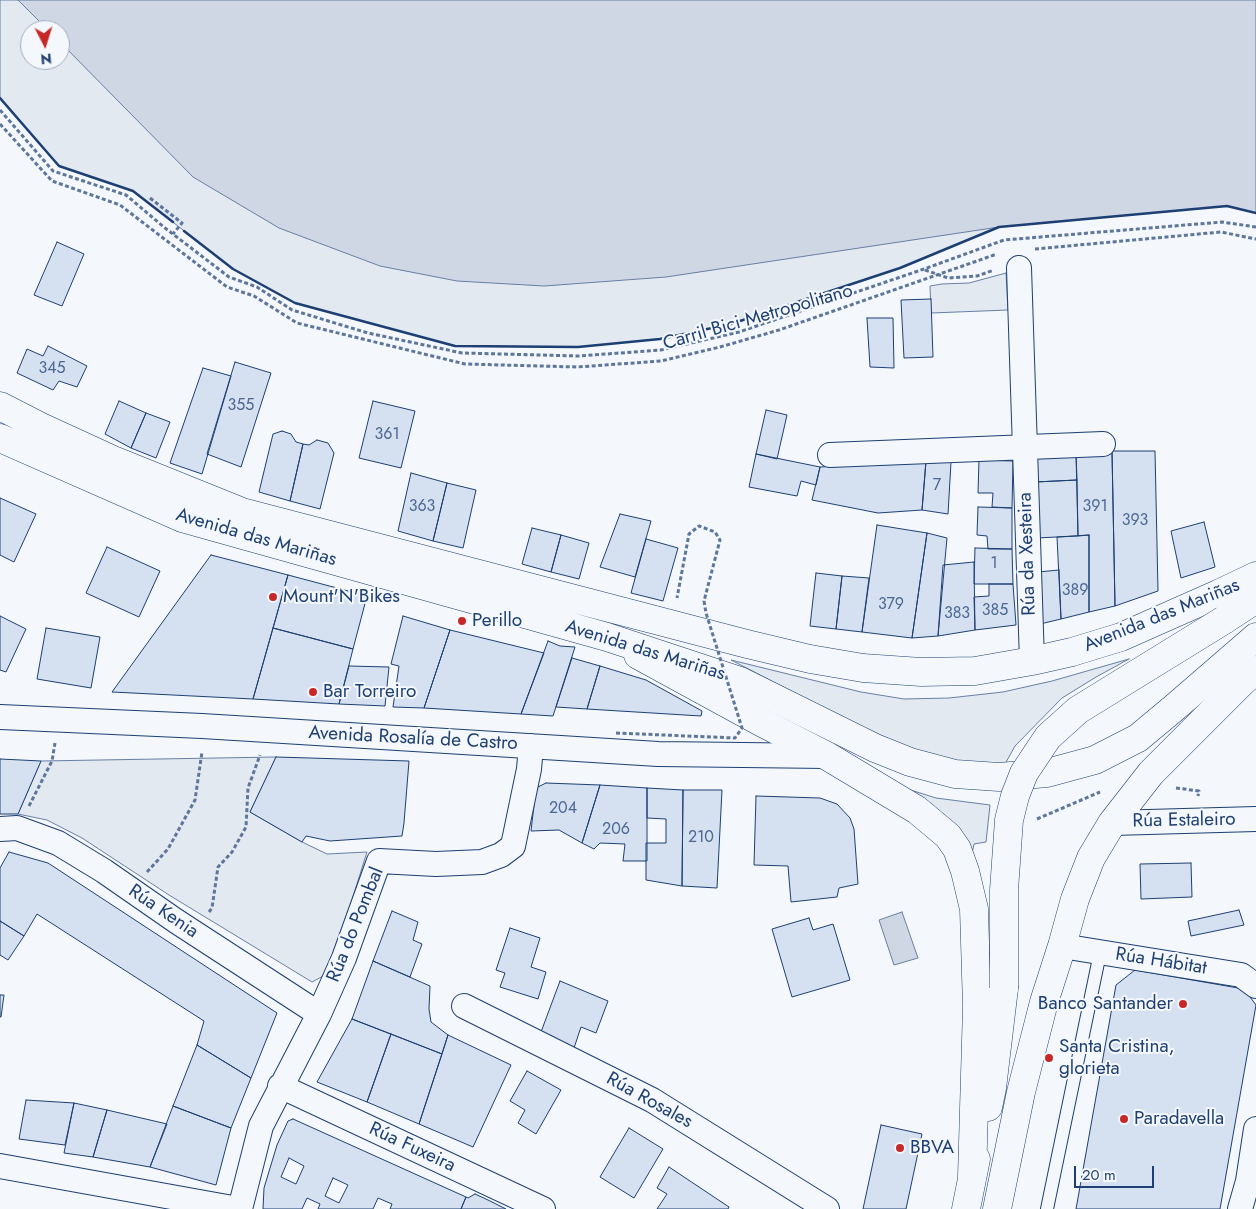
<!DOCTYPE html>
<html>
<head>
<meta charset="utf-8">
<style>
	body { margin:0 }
	#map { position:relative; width:1256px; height:1209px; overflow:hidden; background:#f4f7fb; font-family:Jost,sans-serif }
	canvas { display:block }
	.north { position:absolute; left:20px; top:20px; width:50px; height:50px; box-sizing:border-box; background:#f4f7fb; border:1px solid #9eadc5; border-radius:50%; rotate:175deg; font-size:14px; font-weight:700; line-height:20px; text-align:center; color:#1d3f73 }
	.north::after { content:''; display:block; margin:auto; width:18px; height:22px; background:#c62828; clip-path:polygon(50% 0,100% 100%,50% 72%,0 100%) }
	.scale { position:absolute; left:1074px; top:1166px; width:80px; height:22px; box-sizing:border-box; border:2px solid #1d3f73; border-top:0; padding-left:6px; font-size:15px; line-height:18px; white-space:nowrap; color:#1d3f73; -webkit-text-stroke:4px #f4f7fb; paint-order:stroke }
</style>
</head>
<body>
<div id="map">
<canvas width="1256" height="1209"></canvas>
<div class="north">N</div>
<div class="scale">20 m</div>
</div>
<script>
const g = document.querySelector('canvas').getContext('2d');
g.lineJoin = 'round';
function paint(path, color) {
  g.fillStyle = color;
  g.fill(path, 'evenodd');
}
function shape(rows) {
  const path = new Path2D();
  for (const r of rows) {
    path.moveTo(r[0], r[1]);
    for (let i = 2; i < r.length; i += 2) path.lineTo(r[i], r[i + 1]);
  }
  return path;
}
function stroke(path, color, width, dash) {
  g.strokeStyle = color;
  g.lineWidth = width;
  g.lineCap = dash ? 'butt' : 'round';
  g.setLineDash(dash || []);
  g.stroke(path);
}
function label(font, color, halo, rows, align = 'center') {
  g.font = font + ' Jost,sans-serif';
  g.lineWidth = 4;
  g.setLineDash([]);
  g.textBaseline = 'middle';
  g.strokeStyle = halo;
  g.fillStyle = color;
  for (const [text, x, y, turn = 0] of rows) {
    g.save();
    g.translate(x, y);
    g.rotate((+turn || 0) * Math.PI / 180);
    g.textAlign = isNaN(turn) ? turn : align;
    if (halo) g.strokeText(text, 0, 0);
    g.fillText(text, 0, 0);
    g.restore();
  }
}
const green = shape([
	[0,0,339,0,1003,106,1256,213,1227,206,999,227,900,268,731,324,660,339,578,347,455,346,295,303,233,269,133,191,59,166,0,98,0,0],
	[30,30,60,30,60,60,30,60,30,30],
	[1006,273,1008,310,931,313,930,286,942,284,969,283,1006,273],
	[1129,659,1096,677,1062,698,1015,746,1005,764,967,762,936,757,905,746,853,723,731,660,861,692,904,699,949,698,1003,692,1052,681,1129,659],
	[276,757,250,812,302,842,327,854,367,852,329,973,312,982,169,895,82,838,47,820,18,814,41,761,276,757],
	[901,787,936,798,990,805,986,842,974,844,971,859,901,787]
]);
paint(green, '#e3e9f0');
stroke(green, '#687fa3', 1);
const water = shape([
	[18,0,1256,0,1256,213,1227,206,999,227,666,277,544,286,457,281,380,266,279,228,193,177,60,42,60,30,48,30,18,0],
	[902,912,918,958,894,965,879,920,902,912]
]);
paint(water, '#cfd7e4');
stroke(water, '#687fa3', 1);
const building = shape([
	[57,242,84,254,62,306,34,295,57,242],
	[931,299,933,357,904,358,901,300,931,299],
	[867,318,893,318,894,368,870,367,867,318],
	[48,346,87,366,77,387,59,381,53,390,17,373,27,349,43,356,48,346],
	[235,362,271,373,241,467,207,454,235,362],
	[203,368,231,376,202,474,170,463,203,368],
	[119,401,146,413,131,448,105,434,119,401],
	[373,401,415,411,401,468,359,458,373,401],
	[766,410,787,415,777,459,756,454,766,410],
	[146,413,170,422,156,458,131,448,146,413],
	[282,431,291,434,296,442,303,444,290,501,259,492,273,434,282,431],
	[317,440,328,443,334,453,320,509,290,501,303,444,309,445,317,440],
	[1112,451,1115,606,1089,612,1089,535,1078,536,1076,453,1112,451],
	[1112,451,1155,451,1158,591,1115,606,1112,451],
	[1076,453,1077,480,1035,482,1034,455,1076,453],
	[756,454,820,467,816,485,801,481,797,496,749,487,756,454],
	[979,460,1013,461,1012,508,992,507,993,493,978,493,979,460],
	[926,461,951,462,948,514,922,510,926,461],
	[926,461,922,510,878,513,812,500,820,467,926,461],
	[411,473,447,483,433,541,398,531,411,473],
	[1077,480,1078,536,1036,538,1035,482,1077,480],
	[447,483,476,490,463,548,433,541,447,483],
	[0,498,36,514,14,562,0,555,0,498],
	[978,507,1012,508,1012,549,988,549,987,536,977,535,978,507],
	[620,514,651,521,635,577,600,567,620,514],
	[1204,522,1215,567,1181,578,1171,531,1204,522],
	[877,525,927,533,912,638,862,632,877,525],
	[532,528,561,535,551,572,522,564,532,528],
	[927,533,947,538,938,636,912,638,927,533],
	[561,535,589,543,579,579,551,572,561,535],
	[1089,535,1089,612,1061,619,1057,537,1089,535],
	[646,539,678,548,663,601,631,593,646,539],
	[107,547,160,571,139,617,86,593,107,547],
	[975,548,1012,549,1013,584,974,584,975,548],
	[211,555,288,575,253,699,112,692,211,555],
	[974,562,975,630,938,636,943,565,974,562],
	[1059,570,1061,619,1040,624,1038,572,1059,570],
	[816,573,842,576,836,629,810,626,816,573],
	[288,575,367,596,353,649,273,628,288,575],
	[842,576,869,578,862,632,836,629,842,576],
	[989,584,1013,584,1016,625,975,630,974,597,989,596,989,584],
	[0,616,26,629,6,672,0,670,0,616],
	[403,616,450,630,424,708,393,707,399,666,391,664,403,616],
	[46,628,100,637,91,688,37,679,46,628],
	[273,628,353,649,339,704,253,699,273,628],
	[450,630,544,653,521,714,424,708,450,630],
	[548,641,560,646,575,647,553,716,521,714,548,641],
	[572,658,600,666,587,709,556,707,572,658],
	[349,666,389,667,385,706,339,704,349,666],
	[600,666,646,680,702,711,701,716,587,709,600,666],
	[276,757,409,761,404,823,402,836,330,841,306,836,302,842,250,812,276,757],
	[0,759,41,761,18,814,0,814,0,759],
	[546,783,600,785,582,843,559,830,531,831,536,788,546,783],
	[600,785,647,788,647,861,623,861,625,844,600,843,594,849,582,843,600,785],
	[647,788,683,790,682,886,646,880,646,843,666,843,666,819,647,818,647,788],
	[683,790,722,790,717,888,682,886,683,790],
	[756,796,820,798,837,804,850,818,854,829,858,884,839,888,837,897,791,902,788,866,754,865,756,796],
	[9,852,48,863,277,1013,251,1078,197,1045,204,1021,37,914,24,936,0,921,0,868,9,852],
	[1191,863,1192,897,1141,899,1140,864,1191,863],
	[1239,910,1244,925,1191,936,1188,921,1239,910],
	[392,911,418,922,413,940,422,944,410,977,373,961,392,911],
	[809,918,813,930,833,924,850,980,792,997,772,929,809,918],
	[0,921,24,936,8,960,0,955,0,921],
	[510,928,540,938,531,967,546,972,538,999,500,987,505,973,496,970,510,928],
	[373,961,430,986,429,1009,431,1022,448,1035,442,1054,352,1019,373,961],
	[1135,970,1244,989,1256,1005,1220,1209,1076,1209,1116,985,1135,970],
	[560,981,608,1001,596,1033,581,1027,574,1048,541,1032,560,981],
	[0,995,4,995,1,1017,0,1017,0,995],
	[352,1019,391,1034,367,1102,317,1082,352,1019],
	[391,1034,442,1054,419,1124,367,1102,391,1034],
	[448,1035,511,1065,473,1147,419,1124,448,1035],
	[197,1045,251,1078,231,1128,173,1106,197,1045],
	[527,1071,561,1090,536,1134,518,1123,525,1110,510,1101,527,1071],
	[26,1100,74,1103,65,1145,19,1139,26,1100],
	[74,1103,107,1110,93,1157,64,1153,74,1103],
	[173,1106,231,1128,216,1185,150,1167,173,1106],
	[107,1110,167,1124,150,1167,93,1157,107,1110],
	[293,1119,466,1197,461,1209,390,1209,392,1204,378,1198,373,1209,318,1209,320,1204,307,1198,302,1209,263,1209,264,1188,277,1145,288,1121,293,1119],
	[289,1158,304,1166,296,1184,281,1177,289,1158],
	[333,1178,348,1185,339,1203,325,1196,333,1178],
	[881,1125,922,1134,906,1209,863,1209,881,1125],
	[629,1128,663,1149,634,1198,600,1177,629,1128],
	[669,1167,729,1207,728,1209,657,1209,667,1194,657,1188,669,1167],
	[475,1194,488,1200,506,1209,461,1209,466,1197,468,1198,475,1194]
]);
paint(building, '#d5e0f0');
stroke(building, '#1d3f73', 1);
const lane = shape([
	[1047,1209,1100,953]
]);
const street = shape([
	[1019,268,1032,661],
	[830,455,1103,444],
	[0,717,202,726,658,754,827,756],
	[1112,823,1256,819],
	[0,829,17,828,58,843,104,871,176,921,319,1014],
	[1062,946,1241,975,1256,986],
	[464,1006,652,1100,827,1209],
	[280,1086,543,1209],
	[0,1166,238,1209],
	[240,1209,261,1126,319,1014,344,958,379,861,436,864,482,862,501,855,513,846,529,769,531,746],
	[1240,1209,1248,1181,1256,1129]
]);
const secondary = shape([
	[1224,620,1256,599],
	[638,655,759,721,827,756,917,810,948,836,957,849,965,871,974,909,977,1007,972,1177],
	[988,1107,992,1088,1004,988],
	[966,1209,976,1159],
	[997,1209,1021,1092,1044,1002,1062,946,1075,899,1091,858,1112,823,1151,773,1242,682,1256,670]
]);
const highway = shape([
	[0,406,41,427,113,460,242,512,747,644,810,659,863,668,921,672,975,671,1032,661,1072,652,1121,637,1218,594,1256,576],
	[0,438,182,518,607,637,740,681,875,748,910,762,955,774,999,777,1047,773,1095,760,1138,738,1174,708,1256,637]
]);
stroke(lane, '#1d3f73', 14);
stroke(street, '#1d3f73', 26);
stroke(secondary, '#1d3f73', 29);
stroke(highway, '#1d3f73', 29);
stroke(shape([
	[0,110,53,171,126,195,165,228,229,277,257,287,292,310,368,333,462,353,579,356,661,350,739,332,924,269,1004,240,1222,222,1256,227],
	[0,124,52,181,120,205,227,287,254,296,297,323,465,364,577,367,661,361,720,347,779,330,997,254],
	[150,198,182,223,173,234],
	[1035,249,1221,232,1256,239],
	[925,270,948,278,977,276,994,270],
	[1176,788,1199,791,1198,796],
	[29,806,52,761,55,743],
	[1037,819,1100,792],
	[147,872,168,849,195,800,202,752],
	[209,912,212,908,218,867,232,852,246,827,248,788,260,755]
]), '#5e769c', 3, [4, 2.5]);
stroke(lane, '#f4f7fb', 12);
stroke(street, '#f4f7fb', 24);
stroke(secondary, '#f4f7fb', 28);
stroke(highway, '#f4f7fb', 28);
const secondaryBridge = shape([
	[1004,988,1004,890,1009,820,1015,796,1024,773,1048,737,1078,710,1224,620]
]);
stroke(secondaryBridge, '#1d3f73', 29, []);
stroke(shape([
	[616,733,735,738,742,728,706,613,704,601,720,540,715,532,699,526,689,534,677,598]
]), '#5e769c', 3, [4, 2.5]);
stroke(secondaryBridge, '#f4f7fb', 28);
stroke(shape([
	[0,98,59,166,133,191,173,222],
	[184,231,233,269,295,303,455,346,578,347,660,339,731,324,900,268,999,227,1227,206,1256,213]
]), '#1d3f73', 2.5);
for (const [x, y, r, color] of [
	[273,597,5,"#c62828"],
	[462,621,5,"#c62828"],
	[313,692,5,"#c62828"],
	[1183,1004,5,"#c62828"],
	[1049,1058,5,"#c62828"],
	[1124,1119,5,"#c62828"],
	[900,1148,5,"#c62828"]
]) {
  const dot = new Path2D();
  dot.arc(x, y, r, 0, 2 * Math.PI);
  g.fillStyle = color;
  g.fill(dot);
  stroke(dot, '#f4f7fb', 2);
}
label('16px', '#4b6792', null, [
	["345",52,369],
	["355",241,406],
	["361",387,435],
	["7",937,486],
	["363",422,507],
	["391",1095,507],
	["393",1135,521],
	["1",994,564],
	["389",1075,591],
	["379",891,605],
	["385",995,611],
	["383",957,614],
	["204",563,809],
	["206",616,830],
	["210",701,838]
]);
label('19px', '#1d3f73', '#f4f7fb', [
	["Carril Bici Metropolitano",758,318,-16],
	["Avenida das Mariñas",256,538,16],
	["Rúa da Xesteira",1028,554,-92],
	["Avenida das Mariñas",1162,616,-22],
	["Avenida das Mariñas",645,651,17],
	["Avenida Rosalía de Castro",413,739,3],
	["Rúa Estaleiro",1184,821,-1],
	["Rúa Kenia",163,912,34],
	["Rúa do Pombal",356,925,-68],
	["Rúa Hábitat",1161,962,9],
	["Rúa Rosales",649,1101,29],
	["Rúa Fuxeira",412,1148,25]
]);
label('19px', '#1d3f73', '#f4f7fb', [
	["Mount'N'Bikes",283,597],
	["Perillo",472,621],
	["Bar Torreiro",323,692],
	["Banco Santander",1173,1004,"right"],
	["Santa Cristina,",1059,1047],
	["glorieta",1059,1069],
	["Paradavella",1134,1119],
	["BBVA",910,1148]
], 'left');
</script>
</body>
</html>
